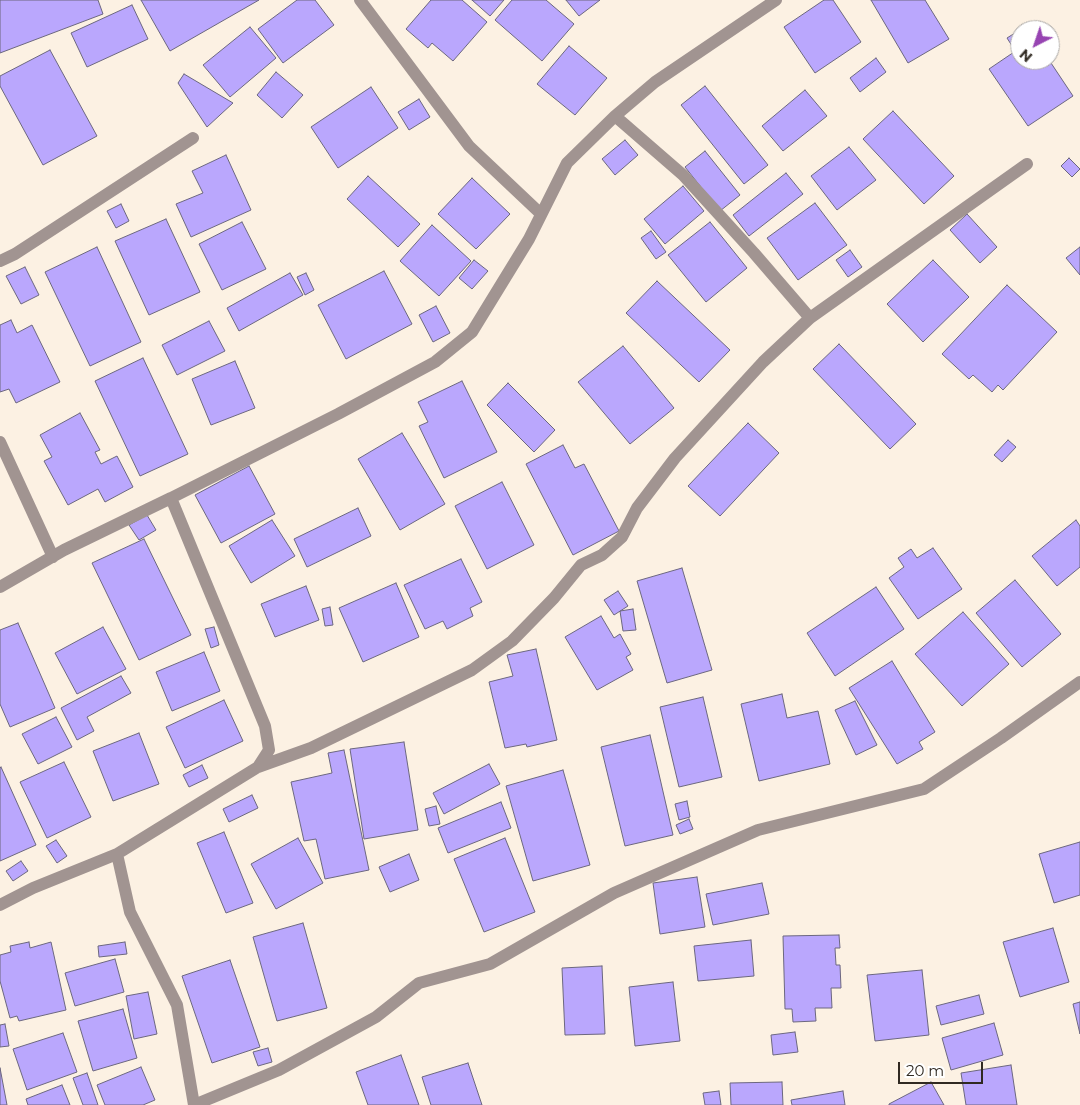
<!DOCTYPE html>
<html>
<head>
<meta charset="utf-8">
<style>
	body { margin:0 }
	#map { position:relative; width:1080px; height:1105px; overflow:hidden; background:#fcf1e3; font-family:Montserrat,sans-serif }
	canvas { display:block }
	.north { position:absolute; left:1010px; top:20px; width:50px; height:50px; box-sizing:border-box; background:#fff; border:1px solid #aca9a6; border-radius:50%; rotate:221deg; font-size:14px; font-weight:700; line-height:20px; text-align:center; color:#302921 }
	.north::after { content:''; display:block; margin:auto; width:18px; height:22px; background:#9744b2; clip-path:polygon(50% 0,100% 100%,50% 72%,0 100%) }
	.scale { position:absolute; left:898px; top:1062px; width:85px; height:22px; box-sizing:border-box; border:2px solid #302921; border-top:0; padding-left:6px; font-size:15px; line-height:18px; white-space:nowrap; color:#302921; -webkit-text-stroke:4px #fff; paint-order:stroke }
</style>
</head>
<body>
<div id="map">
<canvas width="1080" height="1105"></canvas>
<div class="north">N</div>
<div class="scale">20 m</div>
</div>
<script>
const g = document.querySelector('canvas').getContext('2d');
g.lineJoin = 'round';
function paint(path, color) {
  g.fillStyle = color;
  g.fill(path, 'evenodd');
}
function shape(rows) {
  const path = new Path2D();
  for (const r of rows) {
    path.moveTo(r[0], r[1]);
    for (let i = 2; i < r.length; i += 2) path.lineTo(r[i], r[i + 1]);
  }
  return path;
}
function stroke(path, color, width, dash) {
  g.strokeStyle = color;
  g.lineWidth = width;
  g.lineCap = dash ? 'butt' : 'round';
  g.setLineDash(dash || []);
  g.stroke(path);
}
const building = shape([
	[0,0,98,0,103,14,0,53,0,0],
	[141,0,259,0,170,51,141,0],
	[297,0,315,0,334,25,283,63,258,29,297,0],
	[431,0,462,0,487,22,453,61,432,43,428,48,406,29,431,0],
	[472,0,504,0,490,16,472,0],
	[512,0,546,0,574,24,542,61,495,20,512,0],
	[566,0,600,0,579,16,566,0],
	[824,0,833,0,861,42,815,73,784,27,824,0],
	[871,0,925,0,949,39,908,63,871,0],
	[132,5,148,39,87,67,71,33,132,5],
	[1026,26,1029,30,1020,30,1020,46,1014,49,1007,38,1026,26],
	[250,27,276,58,230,97,203,65,250,27],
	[569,46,607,78,575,115,537,84,569,46],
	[1020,48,1020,60,1049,60,1073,96,1028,126,989,69,1020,48],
	[50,50,97,136,43,165,0,86,0,76,50,50],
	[876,58,886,72,860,92,850,78,876,58],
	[276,72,303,95,282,118,257,95,276,72],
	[184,74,233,103,207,127,178,83,184,74],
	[705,86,768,165,744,184,681,105,705,86],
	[371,87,398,128,338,168,311,127,371,87],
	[805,90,827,116,783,151,762,126,805,90],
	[419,99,430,117,409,130,398,112,419,99],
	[893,111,954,176,924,204,863,139,893,111],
	[625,140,638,155,615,175,602,159,625,140],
	[849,147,876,180,837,210,811,176,849,147],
	[705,151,740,195,720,211,685,167,705,151],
	[226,155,251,210,191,237,176,204,203,193,192,171,226,155],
	[1069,158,1080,169,1072,177,1061,166,1069,158],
	[786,173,803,194,749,236,733,215,786,173],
	[368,176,420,224,398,247,347,199,368,176],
	[472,178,510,214,476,249,438,214,472,178],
	[683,186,704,211,665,244,644,219,683,186],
	[815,203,847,245,798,280,767,238,815,203],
	[121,204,129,221,116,228,107,211,121,204],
	[967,214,997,247,980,263,950,230,967,214],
	[166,219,200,292,149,315,115,241,166,219],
	[242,222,266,269,222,290,199,244,242,222],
	[710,222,747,268,706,302,668,255,710,222],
	[432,225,471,261,439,296,400,261,432,225],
	[651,231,666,252,656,259,641,238,651,231],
	[97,247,141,342,90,366,45,272,97,247],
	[1080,247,1080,275,1066,258,1080,247],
	[850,250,862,267,848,277,836,260,850,250],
	[474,260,488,271,472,289,459,278,474,260],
	[933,260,969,297,923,342,887,304,933,260],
	[25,267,39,295,21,304,6,276,25,267],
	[384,271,412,324,346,359,318,305,384,271],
	[290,273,303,295,239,331,227,308,290,273],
	[306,273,314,290,305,295,297,277,306,273],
	[657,281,730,350,699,382,626,313,657,281],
	[1007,285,1057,332,1003,390,998,385,992,392,973,375,969,379,942,354,1007,285],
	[436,306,450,333,433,342,419,315,436,306],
	[11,320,17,333,32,325,60,382,16,403,9,389,0,392,0,325,11,320],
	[209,321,225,351,177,375,162,345,209,321],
	[839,344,916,424,890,449,813,369,839,344],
	[623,346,674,408,630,444,578,382,623,346],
	[143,358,188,454,140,476,95,381,143,358],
	[235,361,255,408,211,425,192,379,235,361],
	[462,381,497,452,444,478,419,426,428,422,418,402,462,381],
	[508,383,555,430,534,452,487,405,508,383],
	[80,413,100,450,95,452,101,464,117,456,133,487,105,502,98,489,68,505,44,461,52,457,40,435,80,413],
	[748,423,779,453,720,516,688,486,748,423],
	[402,433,445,504,400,530,358,459,402,433],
	[1008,440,1016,447,1002,462,994,455,1008,440],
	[563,445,575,468,584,464,619,531,573,555,526,464,563,445],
	[249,466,275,514,221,543,195,495,249,466],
	[502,482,534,545,487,569,455,506,502,482],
	[358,508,371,536,307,567,294,539,358,508],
	[147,515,156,530,139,540,129,525,147,515],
	[272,520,295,556,251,583,229,546,272,520],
	[1076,520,1080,526,1080,567,1057,586,1032,556,1076,520],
	[144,539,191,635,139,660,92,563,144,539],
	[933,548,962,589,918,619,889,578,904,567,898,558,911,549,917,558,933,548],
	[461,559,482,602,470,608,473,616,447,629,443,621,425,629,404,585,461,559],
	[682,568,712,670,667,683,637,581,682,568],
	[1015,580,1061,634,1022,667,976,613,1015,580],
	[396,583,419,637,363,662,339,608,396,583],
	[306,586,319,620,275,637,261,604,306,586],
	[876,587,904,629,835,676,807,633,876,587],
	[618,591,628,606,614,615,604,600,618,591],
	[330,607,333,625,325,626,322,609,330,607],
	[633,609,636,630,623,631,620,611,633,609],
	[963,612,1009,664,962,706,915,654,963,612],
	[601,616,614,638,620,634,631,654,626,657,633,670,597,690,565,637,601,616],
	[18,623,55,708,10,727,0,704,0,630,18,623],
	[103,627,126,669,77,694,55,653,103,627],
	[214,627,219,645,211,648,205,629,214,627],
	[536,649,557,740,527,747,526,744,505,748,489,682,513,676,507,655,536,649],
	[204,652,220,691,172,711,156,672,204,652],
	[892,661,935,732,919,742,923,749,897,764,849,688,892,661],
	[121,676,131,693,87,717,94,731,77,740,61,708,121,676],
	[782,694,787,718,818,711,830,764,759,781,741,704,782,694],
	[703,697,722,777,679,787,660,707,703,697],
	[224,700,243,741,185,768,166,727,224,700],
	[855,701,877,745,856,755,835,710,855,701],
	[56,717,72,747,38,764,22,734,56,717],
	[139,733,159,784,113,801,93,751,139,733],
	[650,735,673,835,625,846,601,747,650,735],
	[404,742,418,830,364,839,350,749,404,742],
	[344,750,369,870,325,879,316,839,304,841,291,782,332,773,328,753,344,750],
	[64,762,91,817,47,838,20,782,64,762],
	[489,764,500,784,444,814,433,793,489,764],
	[202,765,208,778,189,787,183,775,202,765],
	[1,767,36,845,0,861,0,768,1,767],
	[563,770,590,865,533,881,506,786,563,770],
	[252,795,258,808,229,822,223,809,252,795],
	[687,801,690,817,679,820,675,804,687,801],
	[501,802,511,828,448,853,438,828,501,802],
	[436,806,440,824,429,826,425,809,436,806],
	[689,819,693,829,680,834,676,825,689,819],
	[224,832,253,903,226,913,197,843,224,832],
	[298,838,323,883,276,909,251,864,298,838],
	[505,838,535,912,484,932,454,859,505,838],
	[56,840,67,856,57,863,46,846,56,840],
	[1080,842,1080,895,1054,903,1039,854,1080,842],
	[409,854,419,880,390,892,379,867,409,854],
	[21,861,28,871,13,881,6,871,21,861],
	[697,877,705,927,660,934,653,883,697,877],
	[762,883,769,914,713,925,706,894,762,883],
	[303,923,327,1008,277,1021,253,937,303,923],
	[1053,928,1069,982,1020,997,1003,942,1053,928],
	[839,935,840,948,835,948,836,965,840,965,841,988,831,988,832,1008,815,1008,816,1021,793,1022,792,1009,785,1009,783,936,839,935],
	[751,940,754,976,698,981,694,946,751,940],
	[29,942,30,948,51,942,66,1010,19,1021,17,1016,10,1018,0,981,0,955,11,952,10,946,29,942],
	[125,942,127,954,99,957,98,946,125,942],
	[115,959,124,992,75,1006,65,973,115,959],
	[230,960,260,1047,212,1063,182,976,230,960],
	[602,966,605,1034,565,1035,562,968,602,966],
	[922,970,929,1035,875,1041,867,975,922,970],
	[673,982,680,1041,635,1046,629,987,673,982],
	[148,992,157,1034,134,1039,126,996,148,992],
	[979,995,984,1014,941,1025,936,1006,979,995],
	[1080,1002,1080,1034,1073,1004,1080,1002],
	[123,1009,137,1058,93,1071,78,1021,123,1009],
	[994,1023,1003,1055,951,1070,942,1038,994,1023],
	[5,1024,9,1046,0,1047,0,1025,5,1024],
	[795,1032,798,1052,773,1055,771,1035,795,1032],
	[63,1033,77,1072,27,1090,13,1049,63,1033],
	[268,1048,272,1062,258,1066,253,1052,268,1048],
	[401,1055,419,1105,368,1105,356,1072,401,1055],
	[468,1063,482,1105,431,1105,422,1077,468,1063],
	[1011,1065,1017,1105,966,1105,961,1073,1011,1065],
	[141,1067,155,1100,143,1105,105,1105,97,1085,141,1067],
	[0,1068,7,1105,0,1105,0,1068],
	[87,1073,98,1105,83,1105,73,1078,87,1073],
	[782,1082,783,1105,731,1105,730,1083,782,1082],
	[931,1082,944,1105,889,1105,889,1104,931,1082],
	[62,1085,70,1105,28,1105,26,1099,62,1085],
	[719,1091,721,1105,705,1105,703,1093,719,1091],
	[843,1091,845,1105,792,1105,791,1100,843,1091]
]);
paint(building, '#baa7fd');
stroke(building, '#6c677f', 1);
stroke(shape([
	[360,0,469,146,541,214],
	[615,116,683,175,754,253,810,318],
	[0,261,15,254,193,138],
	[0,442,53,557],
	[0,587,64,550,171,498],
	[258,767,311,748,472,670,512,641,554,598,581,565,602,555,622,537,637,508,675,458,763,362,810,318,1027,164],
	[0,905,33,888,117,854],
	[194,1105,177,1005,130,912,117,854,258,767,269,750,265,726,171,498,338,414,435,362,472,332,529,239,567,163,615,116,655,82,776,0],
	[194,1105,279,1070,376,1017,419,983,490,964,614,893,758,830,924,789,1001,738,1080,682]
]), '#a19491', 12);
</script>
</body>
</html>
